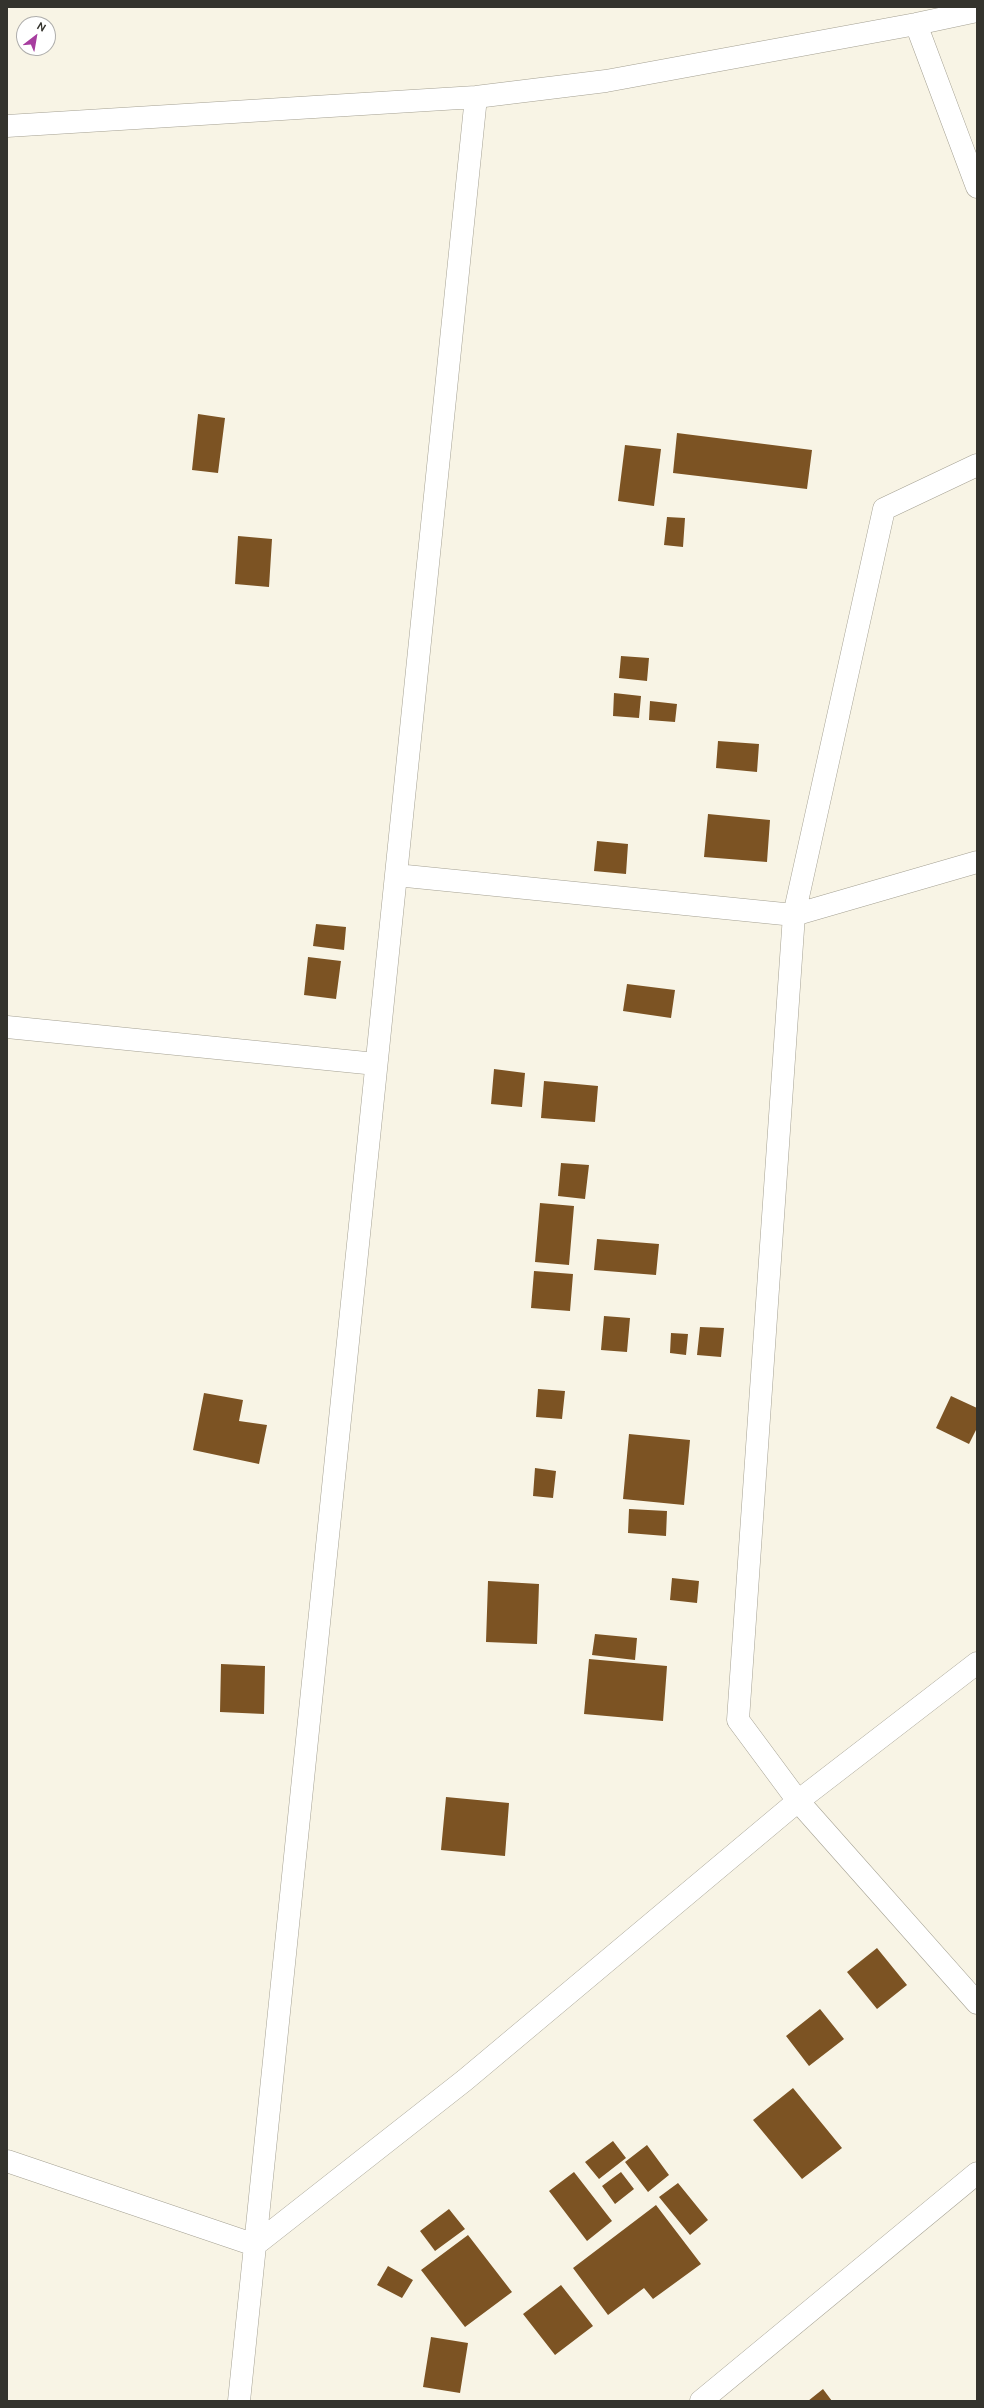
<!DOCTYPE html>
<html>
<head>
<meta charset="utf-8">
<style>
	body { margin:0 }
	#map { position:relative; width:984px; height:2408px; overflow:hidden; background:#f8f4e5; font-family:Ubuntu,sans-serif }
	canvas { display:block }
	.frame { position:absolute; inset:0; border:8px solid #34332d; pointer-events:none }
	.north { position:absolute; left:16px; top:16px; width:40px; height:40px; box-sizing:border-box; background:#fff; border:1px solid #aeadab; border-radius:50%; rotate:31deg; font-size:11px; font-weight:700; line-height:16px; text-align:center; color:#34332d }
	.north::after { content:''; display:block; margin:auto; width:14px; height:18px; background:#a73d9f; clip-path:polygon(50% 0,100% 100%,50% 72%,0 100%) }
</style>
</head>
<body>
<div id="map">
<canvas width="984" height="2408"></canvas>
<div class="frame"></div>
<div class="north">N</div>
</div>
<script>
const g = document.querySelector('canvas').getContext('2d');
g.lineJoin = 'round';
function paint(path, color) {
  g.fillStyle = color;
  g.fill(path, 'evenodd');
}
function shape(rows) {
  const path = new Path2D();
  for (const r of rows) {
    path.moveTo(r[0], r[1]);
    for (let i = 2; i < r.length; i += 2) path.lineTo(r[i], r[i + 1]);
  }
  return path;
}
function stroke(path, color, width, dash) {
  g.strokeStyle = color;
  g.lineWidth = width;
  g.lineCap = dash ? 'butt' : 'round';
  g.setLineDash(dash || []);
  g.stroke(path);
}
paint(shape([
	[198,414,225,418,218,473,192,470],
	[677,433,812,450,807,489,673,473],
	[625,445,661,449,654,506,618,501],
	[667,517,685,518,683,547,664,545],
	[238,536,272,539,269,587,235,584],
	[621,656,649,658,647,681,619,678],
	[614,693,641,696,639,718,613,716],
	[650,701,677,704,675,722,649,720],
	[718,741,759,744,757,772,716,768],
	[708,814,770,820,767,862,704,857],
	[597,841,628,844,626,874,594,871],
	[316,924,346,927,344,950,313,946],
	[308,957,341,961,336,999,304,995],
	[627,984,675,990,671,1018,623,1011],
	[494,1069,525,1073,522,1107,491,1104],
	[544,1081,598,1086,595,1122,541,1118],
	[561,1163,589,1165,585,1199,558,1196],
	[540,1203,574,1206,569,1265,535,1262],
	[597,1239,659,1244,656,1275,594,1270],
	[534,1271,573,1274,570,1311,531,1308],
	[604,1316,630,1318,627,1352,601,1350],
	[700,1327,724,1328,721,1357,697,1355],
	[671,1333,688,1334,686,1355,670,1353],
	[538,1389,565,1391,562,1419,536,1417],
	[204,1393,243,1400,239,1421,267,1425,259,1464,193,1450],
	[951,1396,977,1408,977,1428,969,1444,936,1428],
	[629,1434,690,1440,684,1505,623,1499],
	[535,1468,556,1471,553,1498,533,1496],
	[629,1509,667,1511,666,1536,628,1533],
	[672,1578,699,1581,697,1603,670,1600],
	[488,1581,539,1584,537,1644,486,1642],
	[595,1634,637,1638,635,1660,592,1655],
	[589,1659,667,1666,663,1721,584,1714],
	[221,1664,265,1666,264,1714,220,1712],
	[446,1797,509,1803,505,1856,441,1850],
	[877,1948,907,1985,877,2009,847,1972],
	[820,2009,844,2039,809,2066,786,2036],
	[793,2088,842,2148,802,2179,753,2120],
	[613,2141,626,2158,599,2179,585,2162],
	[647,2145,669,2175,648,2192,625,2162],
	[574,2172,612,2221,587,2241,549,2191],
	[621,2172,634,2189,615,2204,602,2186],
	[678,2183,708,2220,690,2235,659,2197],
	[656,2205,701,2264,653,2299,644,2288,608,2315,573,2268],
	[449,2209,465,2229,435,2251,420,2231],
	[468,2235,512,2292,465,2327,421,2270],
	[388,2266,413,2280,402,2298,377,2285],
	[561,2285,593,2326,555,2355,523,2314],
	[431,2337,468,2343,460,2393,423,2387],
	[823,2389,832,2401,808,2401]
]), '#7c5323');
const minor = shape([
	[916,24,977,187],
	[7,126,476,97,606,81,916,24,977,11],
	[977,465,884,509,794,915,738,1720,798,1801,977,2003],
	[396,875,794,915,977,862],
	[7,1027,376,1064],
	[7,2161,255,2245,465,2080,798,1801,977,1663],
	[239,2401,476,97],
	[701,2401,977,2173]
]);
stroke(minor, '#a4a092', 23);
stroke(minor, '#fff', 22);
</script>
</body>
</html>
